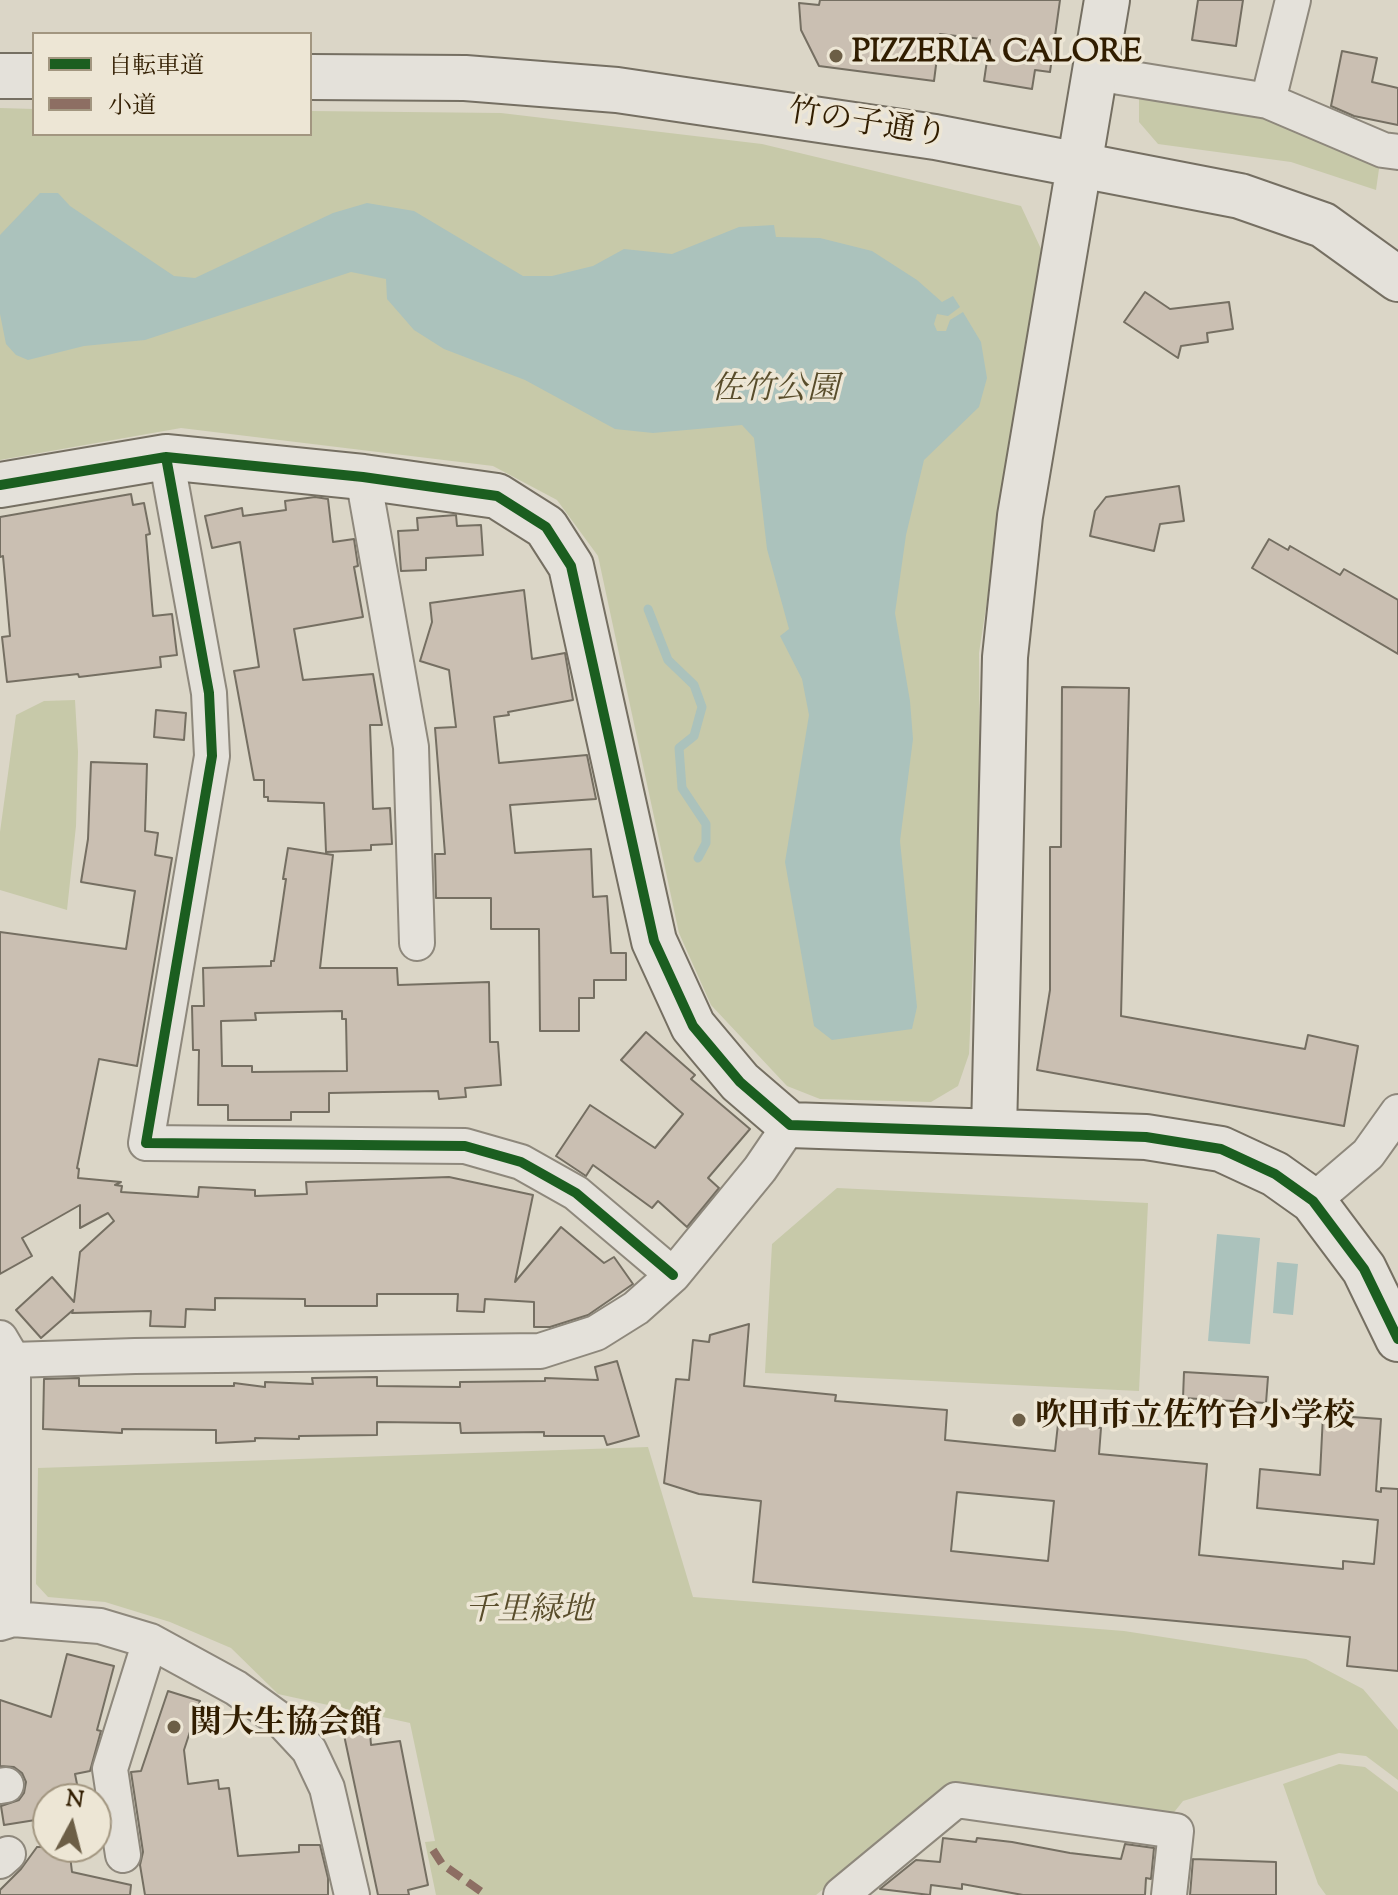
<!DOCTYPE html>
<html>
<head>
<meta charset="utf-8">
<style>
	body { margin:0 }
	#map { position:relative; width:1398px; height:1895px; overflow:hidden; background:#dbd6c7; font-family:"Sorts Mill Goudy","Noto Serif JP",serif }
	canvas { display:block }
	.legend { position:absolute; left:32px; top:32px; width:280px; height:104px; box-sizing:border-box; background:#ede6d5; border:2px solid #a29680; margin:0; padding:10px 14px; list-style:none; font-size:24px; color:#311d00 }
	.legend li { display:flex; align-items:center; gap:16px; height:40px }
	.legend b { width:40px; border:2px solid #a29680 }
	.north { position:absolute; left:32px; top:1783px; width:80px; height:80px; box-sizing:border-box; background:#ede6d5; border:2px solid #a29680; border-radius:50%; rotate:7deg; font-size:22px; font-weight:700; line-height:32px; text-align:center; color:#311d00 }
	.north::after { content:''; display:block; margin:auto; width:28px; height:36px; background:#6c5e46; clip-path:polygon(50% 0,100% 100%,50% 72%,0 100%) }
</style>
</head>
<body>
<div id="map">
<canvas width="1398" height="1895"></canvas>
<ul class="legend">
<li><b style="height:10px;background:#1b5e20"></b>自転車道</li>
<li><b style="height:10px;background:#8d6e63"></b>小道</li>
</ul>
<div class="north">N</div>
</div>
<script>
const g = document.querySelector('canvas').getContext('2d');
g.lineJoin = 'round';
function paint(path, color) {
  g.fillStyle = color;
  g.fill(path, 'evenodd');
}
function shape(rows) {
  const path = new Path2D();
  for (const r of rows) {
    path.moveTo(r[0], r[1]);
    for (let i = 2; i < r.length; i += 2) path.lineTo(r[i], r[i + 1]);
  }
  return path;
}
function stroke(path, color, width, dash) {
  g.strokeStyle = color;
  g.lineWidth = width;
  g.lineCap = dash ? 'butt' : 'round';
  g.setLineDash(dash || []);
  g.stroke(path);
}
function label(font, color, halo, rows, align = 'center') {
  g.font = font + ' "Sorts Mill Goudy","Noto Serif JP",serif';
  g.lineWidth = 7;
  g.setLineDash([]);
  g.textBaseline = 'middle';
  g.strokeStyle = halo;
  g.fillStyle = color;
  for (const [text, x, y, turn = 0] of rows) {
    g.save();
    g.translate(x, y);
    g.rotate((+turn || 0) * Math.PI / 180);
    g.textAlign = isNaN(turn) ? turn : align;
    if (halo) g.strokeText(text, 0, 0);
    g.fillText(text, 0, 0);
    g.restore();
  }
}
paint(shape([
	[1139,93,1256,111,1380,162,1376,190,1291,162,1158,144,1139,122],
	[0,108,34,109,34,134,310,134,310,111,501,113,762,144,1021,206,1041,249,979,653,980,802,969,1054,958,1086,931,1102,820,1099,787,1086,711,1005,679,933,598,556,557,500,493,466,181,428,0,460],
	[75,700,78,752,76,826,67,910,0,890,0,832,16,715,44,701],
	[837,1188,1148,1203,1139,1391,765,1373,772,1244],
	[648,1447,693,1597,1124,1631,1306,1659,1363,1689,1398,1730,1398,1780,1366,1756,1339,1753,1183,1801,1171,1816,952,1786,816,1895,436,1895,425,1842,435,1841,410,1723,278,1694,231,1648,170,1622,105,1602,48,1597,36,1584,38,1468],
	[1339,1764,1365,1767,1398,1792,1398,1895,1326,1895,1318,1884,1283,1784]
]), '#c7c9a9');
paint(shape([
	[40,193,58,193,70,206,174,276,195,278,333,213,367,203,414,211,523,276,552,276,593,266,624,249,672,254,739,227,774,225,776,237,820,238,872,251,917,280,942,302,953,296,960,307,948,316,937,314,934,324,937,331,946,331,950,320,963,312,981,342,987,378,979,407,924,460,906,535,895,613,910,701,913,739,900,841,917,1007,912,1029,832,1040,814,1026,785,862,809,715,802,679,780,636,789,629,767,549,754,438,742,425,653,433,615,429,525,380,444,349,414,330,387,299,386,279,351,272,145,340,84,346,28,360,16,355,6,344,0,314,0,235],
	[1217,1234,1260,1238,1250,1344,1208,1341],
	[1277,1262,1298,1264,1293,1315,1273,1313]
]), '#abc2bc');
stroke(shape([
	[648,609,668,660,694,685,702,707,694,736,679,748,682,788,706,824,706,843,698,858]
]), '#abc2bc', 9);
const building = shape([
	[820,0,1060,0,1050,72,1035,70,1032,89,984,81,990,40,940,34,934,81,819,66,801,30,799,3,819,5,820,0],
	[1198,0,1243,0,1236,46,1192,40,1198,0],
	[1342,51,1377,58,1372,82,1398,88,1398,125,1354,116,1331,106,1342,51],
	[1145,292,1170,309,1229,302,1233,329,1207,333,1208,342,1181,346,1178,358,1124,322,1145,292],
	[1179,486,1184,521,1160,524,1154,551,1090,536,1095,511,1106,497,1179,486],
	[131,494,133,505,144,503,150,534,146,535,153,616,172,614,177,655,160,657,161,667,79,677,78,674,7,682,2,637,10,636,3,556,0,557,0,517,131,494],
	[315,497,328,499,333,542,354,539,358,566,354,567,363,617,294,629,303,680,373,674,382,725,370,725,373,809,390,808,392,844,371,845,371,850,326,852,324,803,268,801,268,797,264,797,264,780,254,780,234,671,259,667,240,542,212,548,205,516,242,508,243,516,286,510,285,501,315,497],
	[456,515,457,526,481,525,483,555,426,558,426,570,401,571,398,531,418,530,417,518,456,515],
	[1269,539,1288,550,1290,546,1340,575,1344,569,1398,600,1398,654,1252,568,1269,539],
	[524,590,532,659,565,653,573,700,508,712,509,715,494,717,499,763,587,755,596,799,510,805,515,853,591,849,593,897,607,896,611,953,626,953,626,980,594,980,594,998,579,998,579,1031,540,1031,539,929,491,929,491,898,436,898,435,854,445,854,435,728,456,727,449,670,420,661,432,622,430,603,524,590],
	[1062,687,1129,688,1121,1016,1305,1049,1308,1035,1358,1046,1344,1126,1037,1070,1050,990,1050,847,1061,847,1062,687],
	[156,710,186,713,184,740,154,737,156,710],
	[91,762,147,764,145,831,158,833,155,855,172,858,137,1066,99,1059,77,1168,79,1169,78,1178,121,1182,115,1185,122,1186,121,1192,198,1197,199,1187,255,1190,255,1196,307,1194,306,1182,449,1177,533,1195,515,1282,561,1227,604,1263,614,1257,633,1284,588,1315,550,1327,534,1327,534,1302,485,1299,484,1312,457,1311,458,1294,377,1294,377,1306,305,1306,305,1299,215,1298,215,1310,186,1309,185,1327,150,1326,151,1311,72,1313,73,1310,41,1338,16,1310,52,1277,74,1302,80,1252,114,1221,108,1213,80,1228,80,1205,22,1238,32,1256,0,1274,0,932,126,949,135,891,81,882,88,839,91,762],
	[288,848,333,855,320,968,397,968,398,985,489,982,490,1042,498,1042,501,1085,465,1088,466,1097,439,1099,438,1091,329,1093,329,1112,291,1112,291,1120,228,1120,228,1105,198,1105,199,1050,193,1050,192,1006,204,1006,203,968,271,966,271,961,274,961,286,879,283,879,288,848],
	[342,1011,342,1019,346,1019,347,1071,252,1072,252,1066,222,1066,221,1021,256,1020,255,1013,342,1011],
	[646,1032,695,1075,691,1079,750,1129,708,1178,719,1188,687,1227,658,1201,652,1208,593,1165,586,1176,556,1156,590,1105,655,1148,683,1114,621,1060,646,1032],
	[749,1324,744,1386,836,1395,835,1401,947,1410,945,1440,1055,1451,1058,1424,1101,1428,1099,1454,1207,1464,1199,1555,1343,1569,1343,1561,1374,1564,1378,1520,1257,1508,1260,1469,1320,1475,1323,1415,1381,1419,1376,1491,1381,1492,1381,1488,1398,1489,1398,1671,1347,1666,1350,1637,753,1582,761,1501,699,1494,664,1483,676,1379,689,1380,693,1340,709,1342,710,1335,749,1324],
	[957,1492,1054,1501,1048,1561,951,1551,957,1492],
	[617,1361,639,1436,607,1445,604,1436,544,1436,544,1432,461,1433,460,1423,377,1422,377,1435,299,1436,299,1439,255,1438,255,1441,216,1443,216,1430,122,1429,122,1433,43,1429,44,1379,79,1378,79,1386,234,1386,234,1383,265,1387,265,1382,313,1384,312,1378,377,1377,377,1386,460,1387,460,1382,545,1381,545,1378,598,1380,595,1367,617,1361],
	[1184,1372,1268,1377,1266,1403,1183,1398,1184,1372],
	[67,1654,114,1666,97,1730,101,1731,90,1771,75,1774,80,1799,48,1799,48,1818,4,1825,1,1806,19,1800,24,1793,26,1782,22,1773,14,1767,0,1766,0,1700,51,1717,67,1654],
	[168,1691,200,1701,184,1750,188,1784,218,1780,219,1789,229,1788,238,1856,299,1852,299,1845,320,1845,328,1878,328,1895,145,1895,140,1865,143,1852,131,1772,141,1771,168,1691],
	[370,1732,371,1745,400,1741,428,1885,408,1890,409,1895,378,1895,344,1735,370,1732],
	[943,1838,976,1842,977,1838,1012,1842,1070,1853,1121,1859,1125,1844,1154,1848,1151,1879,1146,1878,1145,1895,1023,1895,962,1884,962,1889,931,1885,930,1895,880,1889,916,1860,940,1862,943,1838],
	[37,1847,69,1847,72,1872,131,1885,130,1895,0,1895,0,1890,21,1869,37,1847],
	[1193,1859,1276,1862,1276,1895,1190,1895,1193,1859]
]);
paint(building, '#cabfb2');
stroke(building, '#756f62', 2);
const street = shape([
	[1095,73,1268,101,1383,150,1398,152],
	[1268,101,1293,0],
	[166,457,209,693,212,756,146,1143,465,1146,521,1162,576,1193,673,1275],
	[363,477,411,747,417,943],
	[1313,1201,1368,1154,1398,1112],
	[0,1338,13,1360,13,1619],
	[13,1360,135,1356,540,1351,596,1333,636,1308,673,1275,760,1169,790,1125],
	[0,1623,13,1619,100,1626,150,1641,236,1688,283,1722,309,1750,327,1788,352,1895],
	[0,1786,6,1785],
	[123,1855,110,1769,150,1641],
	[0,1861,8,1854],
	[841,1895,956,1800,1176,1831,1169,1895]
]);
const secondary = shape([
	[0,76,34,76],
	[310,77,465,78,617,90,935,137,1240,196,1323,225,1398,279],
	[0,485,166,457,363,477,497,496,546,527,571,566,654,941,693,1026,740,1082,790,1125,1146,1137,1221,1149,1275,1174,1313,1201,1364,1269,1398,1339],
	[994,1132,1005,657,1020,516,1107,0]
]);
stroke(street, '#8e887c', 38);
stroke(secondary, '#756f62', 48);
stroke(street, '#e4e1da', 34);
stroke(secondary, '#e4e1da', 44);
stroke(shape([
	[433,1850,442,1864,486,1895]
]), '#8d6e63', 8, [16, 8]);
stroke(shape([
	[166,457,209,693,212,756,146,1143,465,1146,521,1162,576,1193,673,1275],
	[0,485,166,457,363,477,497,496,546,527,571,566,654,941,693,1026,740,1082,790,1125,1146,1137,1221,1149,1275,1174,1313,1201,1364,1269,1398,1339]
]), '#1b5e20', 10);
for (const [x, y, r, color] of [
	[836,56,8,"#6c5e46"],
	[1019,1420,8,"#6c5e46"],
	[174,1727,8,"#6c5e46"]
]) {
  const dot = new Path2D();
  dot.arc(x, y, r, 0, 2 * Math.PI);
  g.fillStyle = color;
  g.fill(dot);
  stroke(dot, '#ede6d5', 3);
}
label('bold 32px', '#311d00', '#ede6d5', [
	["PIZZERIA CALORE",852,56],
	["吹田市立佐竹台小学校",1035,1420],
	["関大生協会館",190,1727]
], 'left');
label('32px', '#311d00', '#ede6d5', [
	["竹の子通り",867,127,9]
]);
label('italic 32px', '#594d2b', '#ede6d5', [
	["佐竹公園",775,393],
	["千里緑地",529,1614]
]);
</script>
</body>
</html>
